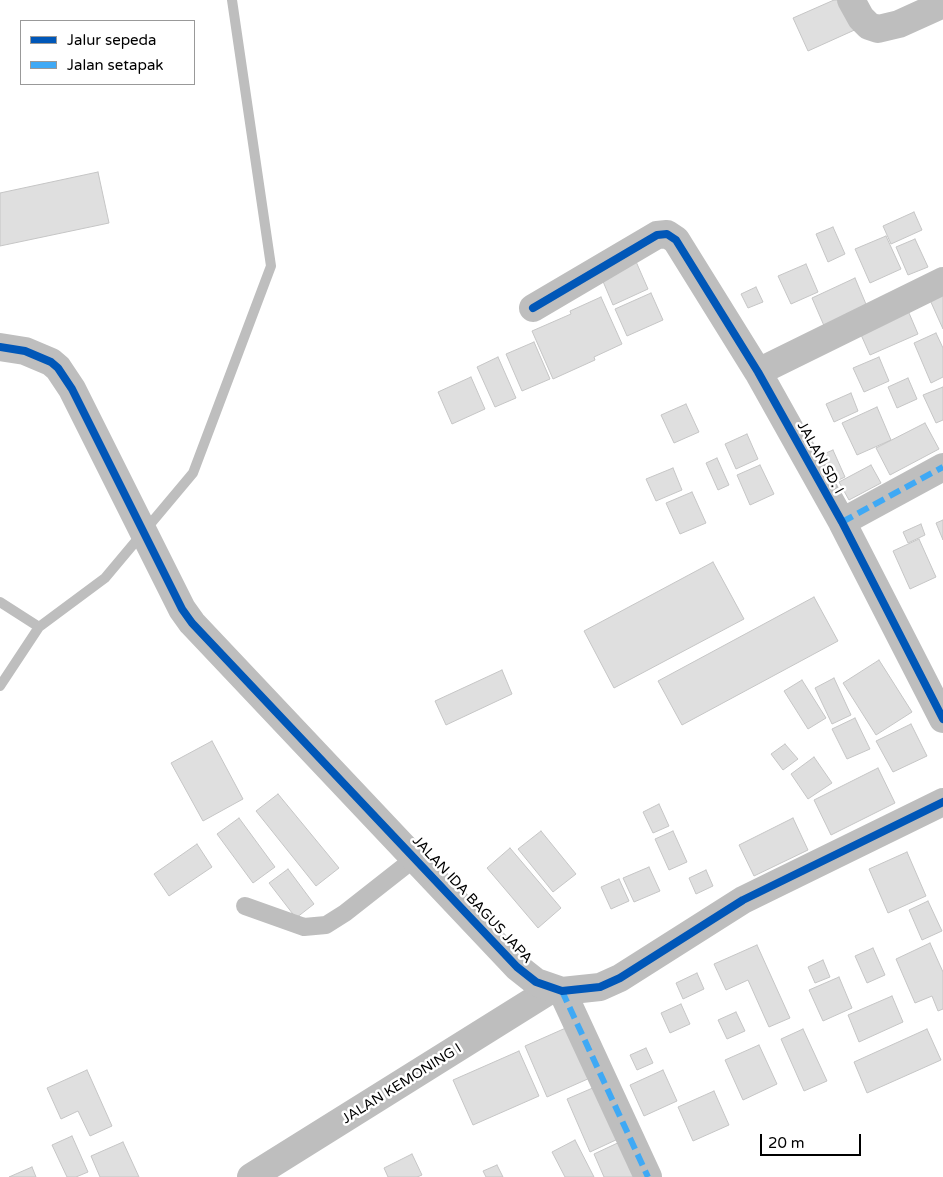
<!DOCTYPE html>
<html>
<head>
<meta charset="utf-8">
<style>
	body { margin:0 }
	#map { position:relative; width:943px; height:1177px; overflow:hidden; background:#fff; font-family:"Varela Round",sans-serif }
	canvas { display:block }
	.legend { position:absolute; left:20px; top:20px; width:175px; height:65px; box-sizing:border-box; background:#fff; border:1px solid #999; margin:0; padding:6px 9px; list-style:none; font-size:15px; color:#000 }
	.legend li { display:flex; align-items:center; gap:10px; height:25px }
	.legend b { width:25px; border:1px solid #999 }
	.scale { position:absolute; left:760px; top:1134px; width:101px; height:22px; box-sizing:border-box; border:2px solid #000; border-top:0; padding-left:6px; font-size:15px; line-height:18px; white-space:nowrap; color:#000; -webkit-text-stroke:4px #fff; paint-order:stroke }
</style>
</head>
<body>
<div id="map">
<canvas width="943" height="1177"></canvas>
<ul class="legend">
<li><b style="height:6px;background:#0057b8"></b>Jalur sepeda</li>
<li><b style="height:6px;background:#3fa9f5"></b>Jalan setapak</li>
</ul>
<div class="scale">20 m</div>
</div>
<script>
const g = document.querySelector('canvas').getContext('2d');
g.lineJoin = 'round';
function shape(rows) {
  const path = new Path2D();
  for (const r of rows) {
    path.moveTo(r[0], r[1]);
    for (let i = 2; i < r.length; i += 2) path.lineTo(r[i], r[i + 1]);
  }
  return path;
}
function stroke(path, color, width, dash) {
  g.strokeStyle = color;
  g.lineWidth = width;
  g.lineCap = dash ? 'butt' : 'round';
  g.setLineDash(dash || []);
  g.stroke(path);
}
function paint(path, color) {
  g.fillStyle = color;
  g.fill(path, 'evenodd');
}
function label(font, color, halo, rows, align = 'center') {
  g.font = font + ' "Varela Round",sans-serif';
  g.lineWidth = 5;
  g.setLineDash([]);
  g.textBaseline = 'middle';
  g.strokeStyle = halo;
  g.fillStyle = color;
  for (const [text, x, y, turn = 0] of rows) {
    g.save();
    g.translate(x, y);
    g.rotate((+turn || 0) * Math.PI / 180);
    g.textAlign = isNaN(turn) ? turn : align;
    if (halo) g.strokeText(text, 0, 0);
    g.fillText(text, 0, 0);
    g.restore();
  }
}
stroke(shape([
	[0,602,39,627],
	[0,686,39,627,105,578,193,473,271,266,232,0]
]), '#bebebe', 10);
const building = shape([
	[834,0,846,0,859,28,808,51,793,18,834,0],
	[98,172,109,223,0,246,0,193,98,172],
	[914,212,922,230,891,244,883,226,914,212],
	[833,227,845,254,828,262,816,234,833,227],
	[886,236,901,269,870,283,855,249,886,236],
	[915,239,928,267,908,275,896,247,915,239],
	[634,257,648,289,613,305,599,272,634,257],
	[806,264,818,292,791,304,778,276,806,264],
	[855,278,868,309,825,328,812,298,855,278],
	[756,287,763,302,748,308,741,294,756,287],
	[651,293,663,320,627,336,615,309,651,293],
	[943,295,943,329,930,300,943,295],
	[601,297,622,344,594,357,595,360,553,379,532,331,571,314,570,311,601,297],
	[906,306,918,334,870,355,858,328,906,306],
	[936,333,943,348,943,377,931,383,914,343,936,333],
	[534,342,550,379,522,391,506,354,534,342],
	[498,357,516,398,495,407,477,367,498,357],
	[879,357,889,381,864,392,853,368,879,357],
	[471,377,485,409,452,424,438,392,471,377],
	[908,378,917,399,897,408,888,387,908,378],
	[943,387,943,420,936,423,923,395,943,387],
	[851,393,858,411,834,422,826,404,851,393],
	[686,404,699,432,674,443,661,415,686,404],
	[877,407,891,440,857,455,842,423,877,407],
	[925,423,939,449,890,475,876,448,925,423],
	[747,434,758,459,736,469,725,444,747,434],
	[833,450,845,477,826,486,814,458,833,450],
	[717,458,729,485,718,490,706,463,717,458],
	[760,465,774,494,750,505,737,475,760,465],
	[871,465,881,483,849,500,839,482,871,465],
	[673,468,682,490,656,501,646,479,673,468],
	[692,492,706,523,680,534,666,503,692,492],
	[943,520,943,540,936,523,943,520],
	[921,524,925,535,908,543,903,532,921,524],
	[919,539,936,577,910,589,893,551,919,539],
	[713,562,744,619,614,688,584,631,713,562],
	[814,597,838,641,682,725,658,681,814,597],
	[879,660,912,712,876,735,843,683,879,660],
	[502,670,512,694,446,725,435,701,502,670],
	[834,678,851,715,832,724,815,688,834,678],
	[802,680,826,718,808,729,784,691,802,680],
	[855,718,870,749,847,759,832,729,855,718],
	[911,724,927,756,893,772,876,741,911,724],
	[212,741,243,799,203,821,171,763,212,741],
	[785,744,798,759,783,770,771,754,785,744],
	[814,757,832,783,808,799,791,774,814,757],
	[878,768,895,803,831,835,814,800,878,768],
	[278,794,339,868,316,886,256,811,278,794],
	[659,804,669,826,653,833,643,812,659,804],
	[239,818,275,867,253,883,217,834,239,818],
	[793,818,808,850,754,876,739,845,793,818],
	[541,831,576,874,553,892,518,849,541,831],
	[673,831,687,862,669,870,655,839,673,831],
	[197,844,212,867,169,896,154,874,197,844],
	[510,848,561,908,538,928,487,868,510,848],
	[907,852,926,896,888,913,869,869,907,852],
	[649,867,660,891,634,902,623,878,649,867],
	[288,869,314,904,296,918,269,883,288,869],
	[706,870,713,886,696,894,689,878,706,870],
	[619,879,629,901,611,909,601,887,619,879],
	[928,901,942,931,922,940,909,910,928,901],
	[930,943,943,972,943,1009,938,1011,932,996,915,1003,896,959,930,943],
	[757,945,790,1018,769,1027,748,980,726,990,714,964,757,945],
	[873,948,885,975,867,983,855,956,873,948],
	[823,960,830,977,815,983,808,967,823,960],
	[697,973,704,989,683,999,676,983,697,973],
	[839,977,852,1008,823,1021,809,990,839,977],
	[892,996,903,1022,859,1042,848,1015,892,996],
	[681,1004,690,1024,670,1033,661,1013,681,1004],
	[736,1012,745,1031,727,1039,718,1020,736,1012],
	[568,1027,590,1078,547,1097,525,1046,568,1027],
	[803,1029,827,1081,804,1091,781,1039,803,1029],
	[927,1029,941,1060,867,1093,854,1062,927,1029],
	[759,1045,777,1084,743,1100,725,1060,759,1045],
	[646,1048,653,1063,637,1070,630,1055,646,1048],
	[519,1051,539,1096,473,1125,453,1080,519,1051],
	[87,1070,112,1126,90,1136,78,1111,61,1119,47,1088,87,1070],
	[663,1070,677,1101,644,1116,630,1085,663,1070],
	[595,1087,618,1139,590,1152,567,1099,595,1087],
	[714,1091,729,1125,693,1141,678,1107,714,1091],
	[72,1136,88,1172,76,1177,67,1177,52,1145,72,1136],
	[575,1140,594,1177,565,1177,552,1152,575,1140],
	[624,1140,640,1177,604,1177,594,1154,624,1140],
	[123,1142,139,1177,100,1177,91,1156,123,1142],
	[412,1154,422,1175,417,1177,388,1177,384,1168,412,1154],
	[497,1165,503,1177,486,1177,483,1171,497,1165],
	[32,1167,36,1177,9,1177,32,1167]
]);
paint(building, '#dfdfdf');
stroke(building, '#c6c6c6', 1);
stroke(shape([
	[245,906,304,927,326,925,345,913,415,858]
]), '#bebebe', 18);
stroke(shape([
	[851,0,861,18,869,26,878,29,899,24,943,4],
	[533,308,657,235,667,234,676,240,758,372,842,522,943,719],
	[758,372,943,281],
	[842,522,943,467],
	[562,991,648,1177],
	[251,1177,552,989]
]), '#bebebe', 28);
stroke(shape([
	[0,347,25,351,51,362,58,368,72,389,182,609,192,623,517,967,536,982,562,991,600,987,620,978,743,900,943,802]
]), '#bebebe', 28);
stroke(shape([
	[842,522,943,467],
	[562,991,648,1177]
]), '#3fa9f5', 6, [12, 6]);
stroke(shape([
	[533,308,657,235,667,234,676,240,758,372,842,522,943,719],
	[0,347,25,351,51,362,58,368,72,389,182,609,192,623,517,967,536,982,562,991,600,987,620,978,743,900,943,802]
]), '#0057b8', 8);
label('14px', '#000', '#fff', [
	["JALAN SD. I",820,458,61],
	["JALAN IDA BAGUS JAPA",472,900,47],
	["JALAN KEMONING I",402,1084,-32]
]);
</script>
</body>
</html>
